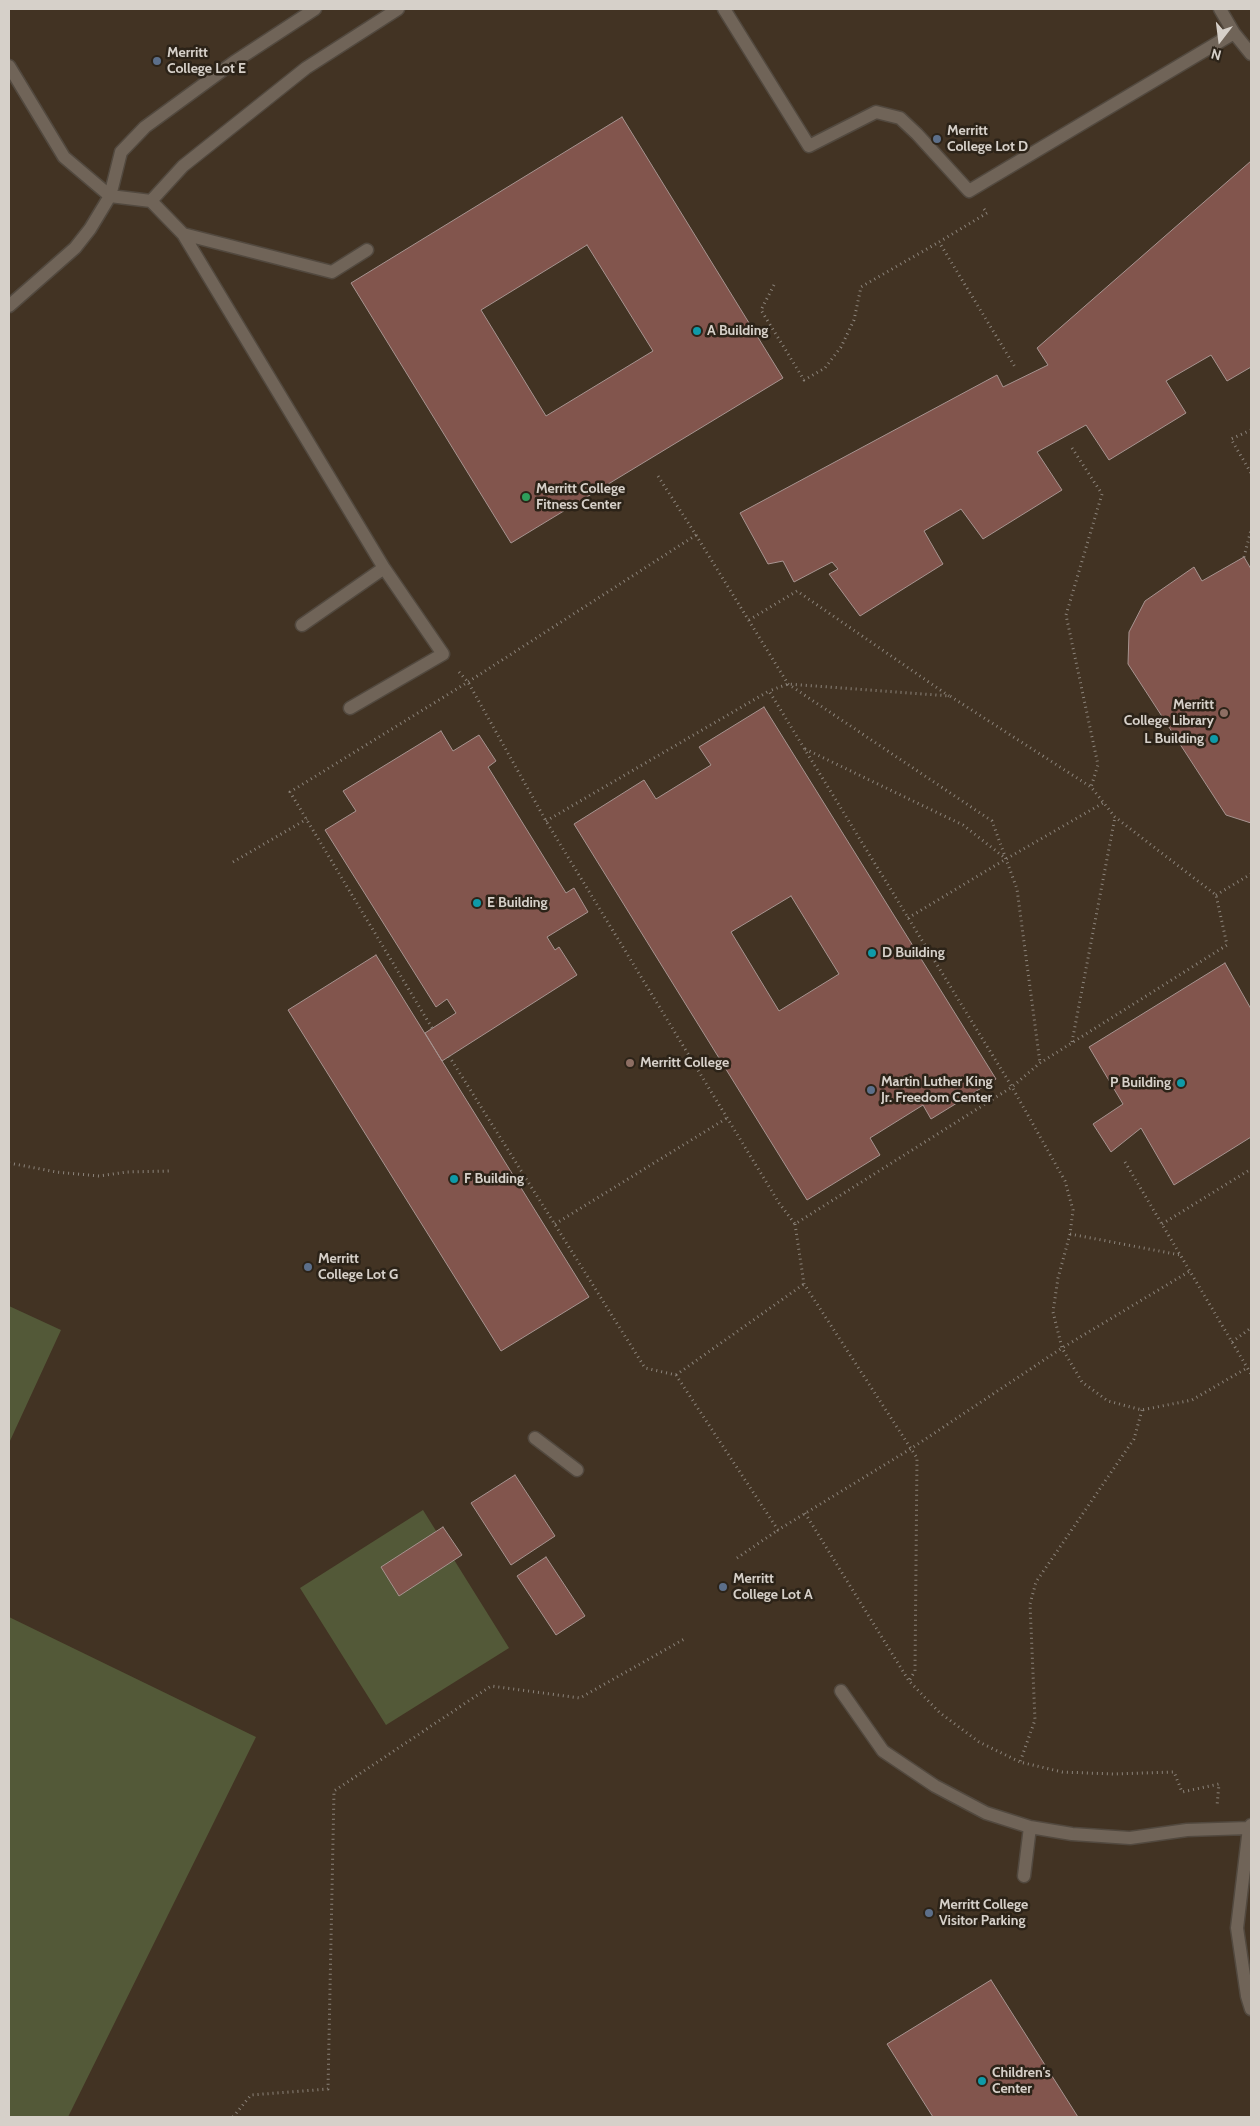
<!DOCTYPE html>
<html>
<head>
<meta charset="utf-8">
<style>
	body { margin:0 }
	#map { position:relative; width:1260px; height:2126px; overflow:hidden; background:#362c21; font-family:Cabin,sans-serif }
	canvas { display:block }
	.frame { position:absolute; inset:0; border:10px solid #d6d0c9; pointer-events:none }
	.north { position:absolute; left:1195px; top:15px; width:50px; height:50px; -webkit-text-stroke:4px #2c2318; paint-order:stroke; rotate:195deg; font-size:14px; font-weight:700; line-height:20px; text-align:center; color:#d6d0c9 }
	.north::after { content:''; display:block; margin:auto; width:18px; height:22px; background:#d6d0c9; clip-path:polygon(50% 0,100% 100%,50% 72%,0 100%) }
</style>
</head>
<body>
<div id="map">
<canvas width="1260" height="2126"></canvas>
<div class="frame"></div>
<div class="north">N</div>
</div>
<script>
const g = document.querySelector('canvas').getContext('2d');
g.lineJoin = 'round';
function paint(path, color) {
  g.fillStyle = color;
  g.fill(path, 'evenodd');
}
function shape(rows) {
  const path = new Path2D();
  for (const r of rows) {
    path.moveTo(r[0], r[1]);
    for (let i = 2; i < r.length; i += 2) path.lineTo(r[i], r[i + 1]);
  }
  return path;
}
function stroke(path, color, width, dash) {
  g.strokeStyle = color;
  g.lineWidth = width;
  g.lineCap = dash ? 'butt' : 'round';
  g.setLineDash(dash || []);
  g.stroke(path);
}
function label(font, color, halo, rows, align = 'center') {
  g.font = font + ' Cabin,sans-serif';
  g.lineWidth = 5;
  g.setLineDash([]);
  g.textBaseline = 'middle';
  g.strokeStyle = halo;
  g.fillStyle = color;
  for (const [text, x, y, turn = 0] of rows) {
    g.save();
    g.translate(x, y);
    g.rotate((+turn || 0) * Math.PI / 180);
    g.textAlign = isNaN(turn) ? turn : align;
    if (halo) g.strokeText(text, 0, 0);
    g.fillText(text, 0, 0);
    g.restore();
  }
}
paint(shape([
	[9,9,1251,9,1251,2117,9,2117]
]), '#423323');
paint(shape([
	[9,1306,61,1330,9,1443],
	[423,1510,509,1648,386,1725,300,1588],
	[9,1617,256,1737,68,2117,9,2117]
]), '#535938');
const building = shape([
	[622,117,783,378,511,543,351,283,622,117],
	[587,245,653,351,546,416,481,310,587,245],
	[1251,161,1251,367,1227,381,1211,355,1166,381,1186,413,1109,460,1086,425,1037,452,1062,490,983,539,961,509,924,531,943,564,860,616,829,574,838,569,832,562,794,582,783,561,768,564,740,513,997,375,1003,387,1048,365,1037,348,1251,161],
	[1244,557,1251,569,1251,823,1226,815,1128,664,1129,632,1145,601,1194,567,1202,581,1244,557],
	[764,707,996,1079,931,1119,923,1105,870,1138,880,1155,807,1200,574,824,644,780,656,799,711,765,699,747,764,707],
	[791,896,839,974,779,1011,731,932,791,896],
	[441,731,453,751,479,735,496,761,488,767,566,893,574,888,588,912,547,937,555,950,559,947,577,975,442,1061,425,1033,456,1013,447,999,436,1007,325,830,356,811,343,791,441,731],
	[376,955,589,1297,501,1351,288,1010,376,955],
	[1225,963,1251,1009,1251,1137,1174,1185,1141,1128,1111,1152,1093,1124,1123,1104,1089,1047,1225,963],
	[515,1475,555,1536,511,1565,471,1503,515,1475],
	[443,1527,462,1555,399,1596,381,1567,443,1527],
	[546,1557,585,1616,556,1635,517,1576,546,1557],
	[991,1980,1078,2117,933,2117,887,2044,991,1980]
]);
paint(building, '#82554d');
stroke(building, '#a79490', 1);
const minor = shape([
	[724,9,809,146,876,112,900,118,917,134,969,191,1234,33],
	[1220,9,1234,33,1251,54],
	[9,66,64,157,110,196,121,152,145,127,234,62,315,9],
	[151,201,183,234,384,568,302,625],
	[183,234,332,272,367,250],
	[9,306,75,248,90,229,110,196,151,201,183,166,306,68,398,9],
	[350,708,443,654,384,568],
	[535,1438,577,1470],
	[841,1691,883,1751,935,1786,986,1813,1030,1827,1072,1834,1130,1838,1187,1830,1249,1828],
	[1251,1825,1249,1828,1237,1928,1247,1996,1251,2009],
	[1024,1876,1030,1827]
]);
stroke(minor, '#52493f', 15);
stroke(shape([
	[984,209,987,213,939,242,1015,367],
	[774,285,761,310,804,380,825,368,841,347,854,320,861,287,939,242],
	[1251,430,1231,439,1251,473],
	[1072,448,1102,494,1066,615,1098,765,1091,787],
	[696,535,788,684,992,821,1017,889,1040,1063],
	[1244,557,1251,530],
	[749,620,797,591,949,696],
	[459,672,468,682,546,821,779,1203,795,1224,1012,1087,1040,1063,1227,945,1216,895,1115,817,1091,787,950,696,788,684,769,691],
	[805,749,963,825,1005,858],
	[546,821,769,691,1012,1087,1065,1181,1073,1210,1070,1234,1058,1278,1053,1312,1062,1348,1082,1382,1108,1401,1142,1410,1192,1400,1247,1368],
	[233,862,307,819],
	[1216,895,1251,874],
	[908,918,1006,859,1103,803],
	[432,1028,290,792,468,682,696,535,656,473],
	[1072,1042,1115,817],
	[449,1056,645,1368,676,1375,778,1530,912,1448,1062,1348,1190,1271],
	[1125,1162,1251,1374],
	[9,1163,56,1172,99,1176,127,1172,169,1171],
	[555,1224,727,1118],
	[795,1224,804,1284,917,1458,915,1671,909,1681,940,1713,979,1742,1020,1762],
	[1162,1224,1251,1169],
	[1070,1234,1180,1255],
	[1232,1342,1251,1328],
	[676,1375,804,1284],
	[1142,1410,1134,1439,1036,1582,1030,1604,1035,1720,1020,1762,1062,1772,1114,1774,1174,1772,1182,1792,1219,1784,1217,1806],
	[805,1513,909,1681],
	[737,1558,778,1530],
	[233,2117,251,2095,328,2089,334,1791,491,1686,580,1698,686,1638]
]), '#8c847b', 3, [1, 4]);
stroke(minor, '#706458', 12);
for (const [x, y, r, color] of [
	[157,61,5,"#5c6f8a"],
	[937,139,5,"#5c6f8a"],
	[697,331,5,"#0f9aa8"],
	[526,497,5,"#2e9e5b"],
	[1224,713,5,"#8d6e63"],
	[1214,739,5,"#0f9aa8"],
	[477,903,5,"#0f9aa8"],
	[872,953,5,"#0f9aa8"],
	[630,1063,5,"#8d6e63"],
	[1181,1083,5,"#0f9aa8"],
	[871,1090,5,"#5c6f8a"],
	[454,1179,5,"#0f9aa8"],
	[308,1267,5,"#5c6f8a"],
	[723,1587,5,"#5c6f8a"],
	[929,1913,5,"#5c6f8a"],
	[982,2081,5,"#0f9aa8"]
]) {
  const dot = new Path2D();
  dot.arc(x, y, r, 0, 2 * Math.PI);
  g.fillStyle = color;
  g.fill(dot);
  stroke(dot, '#2c2318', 2);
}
label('bold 14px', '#d6d0c9', '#2c2318', [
	["Merritt",167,53],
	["College Lot E",167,69],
	["Merritt",947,131],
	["College Lot D",947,147],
	["A Building",707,331],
	["Merritt College",536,489],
	["Fitness Center",536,505],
	["Merritt",1214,705,"right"],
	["College Library",1214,721,"right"],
	["L Building",1204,739,"right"],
	["E Building",487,903],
	["D Building",882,953],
	["Merritt College",640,1063],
	["Martin Luther King",881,1082],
	["Jr. Freedom Center",881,1098],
	["P Building",1171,1083,"right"],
	["F Building",464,1179],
	["Merritt",318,1259],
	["College Lot G",318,1275],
	["Merritt",733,1579],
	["College Lot A",733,1595],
	["Merritt College",939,1905],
	["Visitor Parking",939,1921],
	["Children's",992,2073],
	["Center",992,2089]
], 'left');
</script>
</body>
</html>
